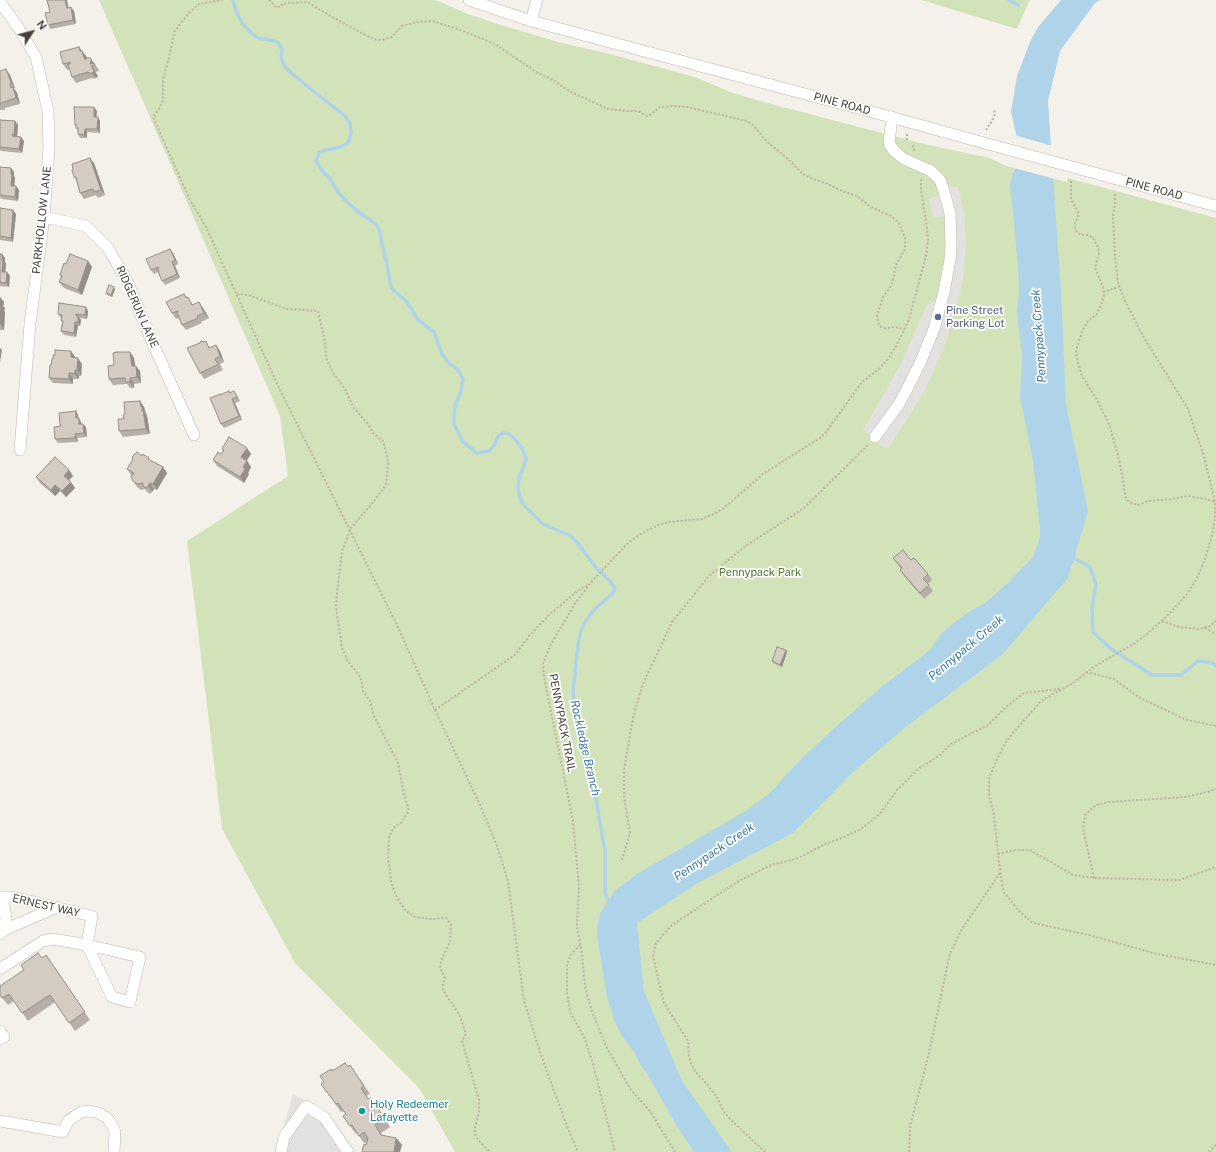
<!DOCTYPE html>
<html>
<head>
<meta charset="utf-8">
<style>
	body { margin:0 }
	#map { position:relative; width:1216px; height:1152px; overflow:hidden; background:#f4f1eb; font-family:"Public Sans",sans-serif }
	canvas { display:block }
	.north { position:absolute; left:12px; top:12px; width:40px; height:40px; -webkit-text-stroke:3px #fff; paint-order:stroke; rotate:54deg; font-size:11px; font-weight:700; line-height:16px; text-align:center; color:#47413a }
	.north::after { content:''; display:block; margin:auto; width:14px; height:18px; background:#47413a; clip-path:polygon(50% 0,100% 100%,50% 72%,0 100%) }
</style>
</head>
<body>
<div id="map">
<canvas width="1216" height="1152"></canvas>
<div class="north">N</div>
</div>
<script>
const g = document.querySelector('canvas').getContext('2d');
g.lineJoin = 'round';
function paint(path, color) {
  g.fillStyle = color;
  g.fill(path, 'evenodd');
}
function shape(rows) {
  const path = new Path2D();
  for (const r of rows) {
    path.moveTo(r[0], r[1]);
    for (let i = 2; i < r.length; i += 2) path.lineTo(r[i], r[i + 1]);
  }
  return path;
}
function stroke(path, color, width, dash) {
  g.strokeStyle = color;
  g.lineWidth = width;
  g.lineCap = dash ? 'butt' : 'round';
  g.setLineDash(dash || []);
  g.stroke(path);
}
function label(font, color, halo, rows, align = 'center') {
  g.font = font + ' "Public Sans",sans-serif';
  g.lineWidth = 3.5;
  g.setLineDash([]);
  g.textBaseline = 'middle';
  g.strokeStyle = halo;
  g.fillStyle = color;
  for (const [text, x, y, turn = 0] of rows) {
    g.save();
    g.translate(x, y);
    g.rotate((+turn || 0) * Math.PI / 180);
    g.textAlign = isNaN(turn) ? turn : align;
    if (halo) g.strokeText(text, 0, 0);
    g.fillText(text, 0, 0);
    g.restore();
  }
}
paint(shape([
	[99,0,436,0,468,14,501,25,562,43,602,52,695,77,733,93,760,101,920,143,990,158,1006,166,1067,182,1068,178,1216,218,1216,1152,455,1152,419,1088,295,963,222,829,187,541,288,476,280,416],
	[921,0,1030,0,1017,29]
]), '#d2e3b9');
paint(shape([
	[958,186,964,212,966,244,963,279,955,316,942,352,926,388,908,418,891,444,886,449,863,430,903,360,926,306,934,301,938,297,947,249,945,216,933,218,929,199,940,195,949,188],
	[293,1095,303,1099,342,1152,284,1152,280,1138]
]), '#e3e1df');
paint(shape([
	[1061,0,1100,0,1095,3,1060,51,1048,101,1061,292,1066,404,1088,511,1068,578,1002,655,907,726,853,772,793,833,696,884,637,923,644,991,682,1081,732,1152,694,1152,676,1125,648,1075,640,1064,634,1052,622,1036,615,1022,607,997,598,942,597,930,600,913,615,891,637,874,749,809,771,792,791,769,831,731,884,685,921,657,931,649,941,634,954,623,969,612,985,603,1007,584,1033,557,1040,537,1040,530,1033,461,1020,397,1022,355,1017,312,1019,294,1018,265,1010,184,1013,173,1016,168,1016,134,1011,112,1017,76,1030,42,1038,27]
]), '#afd4e9');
paint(shape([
	[1014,135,1053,146,1055,179,1014,168]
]), '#f4f1eb');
stroke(shape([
	[233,0,236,11,242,23,251,33,258,38,276,41,280,45,282,50,281,58,284,65,291,73,346,117,350,123,351,132,350,138,347,144,340,147,323,151,319,153,316,161,321,169,330,179,338,192,346,201,357,211,376,224,380,231,382,245,387,264,391,288,407,302,418,320,434,332,442,354,450,364,458,370,463,379,462,385,460,395,456,402,454,414,454,424,463,442,477,453,489,451,494,446,498,436,503,433,509,434,515,439,523,450,526,459,524,467,520,474,518,486,519,496,523,504,543,524,571,536,580,546,597,569,610,581,615,588,613,593,593,611,585,622,581,630,578,644,573,692,577,721,593,780,601,829,605,850,605,892,609,903,611,905],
	[1009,0,1018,5],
	[1070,556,1090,567,1096,584,1092,609,1093,632,1111,649,1152,675,1181,675,1198,661,1213,663,1216,666]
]), '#afd4e9', 3.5);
const minor = shape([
	[469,0,531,21,869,111,977,141,1216,206],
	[0,2,18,27,36,57,48,111,49,148,44,217,30,324,20,450],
	[531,21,537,0],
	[44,217,86,226,108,248,127,281,154,346,194,435],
	[875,437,899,404,906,391,920,363,934,329,944,292,950,260,951,246,950,213,943,188,940,180,931,171,904,159,894,151,889,143,892,117],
	[0,897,12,897,92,916,87,945,140,957,130,1002,112,997,87,945,53,939,43,941,0,969],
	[0,902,4,906,6,918,4,930,0,934],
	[4,930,57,907],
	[0,1031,4,1037,0,1039],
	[0,1121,63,1132,68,1121,81,1112,90,1111,99,1113,108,1119,112,1125,115,1132,114,1152],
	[281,1152,284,1137,306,1106,324,1117,348,1152]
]);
stroke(minor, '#beb8ae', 12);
stroke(shape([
	[223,0,199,4,189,13,174,32,170,53,163,80,163,101,159,109,153,117,190,200,205,225,280,390,397,625,435,710,480,805,497,846,508,881,524,1001,540,1052,568,1129,578,1152],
	[269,0,277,8,281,5,288,3,307,2,341,22,373,39,382,40,392,37,402,26,417,22,432,21,458,29,495,44,536,72,553,80,571,92,608,109,628,111,638,111,647,116,650,115,660,107,672,106,687,107,747,121,753,125,767,142,787,158,803,174,813,179,828,184,842,191,857,196,871,207,891,216,898,222,905,237,905,249,896,265,892,284,883,297,877,316,879,325,881,327,885,328,894,327,905,329],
	[986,130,992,121,995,114,994,109],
	[907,140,907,133],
	[913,145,914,151],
	[1071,181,1071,199,1078,212,1078,216,1075,223,1075,229,1077,232,1081,235,1088,235,1093,238,1098,247,1099,253,1095,268,1103,287,1104,295,1103,300,1097,314,1087,322,1082,332,1076,350,1077,359,1082,376,1097,400,1109,424,1118,455,1123,479,1125,495,1127,500,1131,503,1138,505,1148,501,1172,499,1188,496,1205,499,1215,502],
	[1115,194,1115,205,1114,208,1113,218,1115,256,1118,283,1124,299,1143,336,1188,409,1204,456,1215,502,1215,514,1213,532,1205,559,1197,578,1188,593,1171,612,1148,633,1135,643,1095,666,1073,683,1041,701,1007,740,997,759,989,778,989,795,994,815,998,854,1003,891,1018,910,1033,923,1089,935,1157,954,1216,965],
	[1103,292,1119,287],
	[237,294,248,295,287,309,318,311,325,342,326,358,333,373,345,389,353,407,368,424,373,433,383,441,387,455,388,463,386,485,374,501,351,528,342,551,337,594,336,607,342,648,348,661,361,678,363,691,370,701,374,716,398,763,404,794,409,811,401,823,395,826,389,836,388,860,390,870,391,882,397,898,406,911,415,917,432,919,446,918,451,925,450,942,441,961,440,968,445,978,443,983,443,990,460,1016,466,1034,462,1041,479,1100,479,1112,475,1127,475,1134,478,1140,490,1152],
	[1162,621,1179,627,1199,629,1210,626,1216,621],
	[1205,628,1216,634],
	[1086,672,1114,679,1140,698,1187,720,1216,726],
	[435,710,516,654,529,636,549,615,575,593,582,588,587,586],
	[998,854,1015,850,1030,850,1073,875,1094,878,1180,880,1216,867],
	[622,860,630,833,624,796,624,770,633,718,642,686,672,622,710,575,747,545,803,509,868,445],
	[1094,878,1083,828,1085,815,1096,805,1109,802,1186,797,1207,792,1216,789],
	[580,945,572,953,567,964,567,994,570,1012,585,1039,593,1064,615,1152],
	[675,1152,650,1111,631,1090,606,1046,591,1009,585,986,582,954,577,926,579,887,573,821,544,677,543,663,551,644,576,602,594,579,628,543,639,535,658,525,669,522,702,519,716,513,724,508,763,474,820,438,826,432,862,382,879,369,889,358,901,337,909,319,926,256,928,240,927,229,921,189,921,179],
	[765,1152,731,1120,723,1111,718,1099,707,1084,694,1070,689,1057,688,1041,664,1003,653,956,656,943,672,925,737,882,771,865,796,859,825,844,842,838,861,829,876,817,882,811,897,790,918,769,940,755,951,744,988,725,1006,707,1024,693,1060,689],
	[909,1152,910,1127,929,1053,950,953,962,929,1000,873],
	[1209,1152,1216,1145]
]), '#beb3a1', 2, [2, 2]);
stroke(minor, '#fff', 11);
paint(shape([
	[47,0,67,0,68,8,74,11,76,24,50,29,48,25,50,12],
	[79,47,86,56,87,58,94,63,98,69,99,71,95,72,98,76,96,78,93,79,92,78,76,83,72,77,70,69,67,70,63,64],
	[0,71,10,75,15,88,14,88,17,93,20,104,5,108,5,110,0,110],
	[97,111,96,117,100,121,100,133,87,132,87,138,80,138,78,134,78,131,76,128,76,126,75,125],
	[0,120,15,121,18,125,17,136,21,137,24,141,22,153,1,151,0,150],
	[94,163,105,195,98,198,96,195,84,199,80,193,76,180,74,177],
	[0,167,11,168,14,172,14,176,15,178,14,186,16,186,19,190,18,201,2,199,0,197],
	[0,208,16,214,13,242,0,240],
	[173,253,178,264,175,266,180,278,165,285,162,281,158,272,154,274,151,270],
	[0,254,2,254,5,258,5,262,6,264,5,272,7,272,10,276,9,287,0,286],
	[88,261,92,267,82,295,64,288,59,282,61,277,60,275,66,264],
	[115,289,112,297,107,295,106,293],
	[184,294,193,305,203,308,209,318,201,322,202,323,186,330,182,325,179,318,176,319,172,313],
	[0,297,4,302,3,306,5,308,4,311,5,312,4,330,0,330],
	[88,311,87,319,79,318,81,320,80,326,78,326,76,337,64,335,61,331,62,323,61,320,61,318,58,314],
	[203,342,210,347,220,351,224,362,220,364,223,370,204,379,200,373],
	[71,351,75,357,75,358,82,364,81,376,79,376,79,379,73,379,73,384,53,383,49,378,51,365,55,355],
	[130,352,134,358,135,366,140,371,141,383,134,384,134,388,130,388,127,384,113,385,109,379,114,365],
	[230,393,237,395,240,401,235,403,242,420,224,428,221,424,220,395],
	[140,401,144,407,145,411,147,416,150,434,123,437,119,431,125,414],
	[76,411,78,415,78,418,81,422,81,424,86,427,87,437,77,438,78,442,58,443,55,439,60,426,60,425],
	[222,449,251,454,247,460,251,467,248,473,249,474,244,483,217,466,213,460,221,454,223,451],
	[151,461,163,467,167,473,157,490,154,489,152,492,150,494,147,492,145,489,141,490,137,487,133,481,132,476,131,475,127,469],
	[69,470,73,476,69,480,75,488,66,497,60,491,55,496,40,483,36,477],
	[893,558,911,560,928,574,932,580,928,584,933,591,924,599,904,576,900,570,901,569],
	[787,652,782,667,773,663,772,661],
	[46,955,90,1020,75,1031,55,1002,28,1021,14,1001,8,1005,0,995,42,958],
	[350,1065,370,1094,366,1096,368,1099,371,1098,390,1127,381,1133,382,1135,396,1138,402,1145,366,1145,367,1142,364,1143,357,1133,356,1134,343,1116,346,1114,343,1111,341,1112,321,1084,324,1082,332,1071,348,1067]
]), '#b6afa7');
paint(shape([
	[65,0,67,0,69,12,67,8],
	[71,7,74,11,76,24,73,20],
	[79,47,86,56,89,66,85,60,80,51],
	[91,59,98,69,99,71,95,65,90,64],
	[91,66,98,76,96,78,92,73],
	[6,69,10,75,15,88,11,82],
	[13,87,17,93,20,104,16,98],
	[94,107,97,111,96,121,94,117],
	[98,117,100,121,100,133,97,129],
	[15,121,18,125,17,138,14,135],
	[85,129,87,132,87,138,84,135],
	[21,137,24,141,22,153,19,149],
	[90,158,94,163,105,195,101,190],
	[11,168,14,172,14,176,15,178,14,190,11,186],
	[16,186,19,190,18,201,15,197],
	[13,210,16,214,13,242,11,238],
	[170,249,173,253,178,264,175,260],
	[2,254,5,258,5,262,6,264,5,275,2,272],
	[88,261,92,267,82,295,78,290],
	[172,262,175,266,180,278,177,274],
	[7,272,10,276,9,287,6,283],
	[114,287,115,289,112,297,111,295],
	[0,297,4,302,3,306,5,308,4,311,5,312,4,330,0,324],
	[199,302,203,308,209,318,204,313],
	[86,307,88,311,87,319,85,315],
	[76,314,81,320,80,326,78,322,76,316],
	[75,322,78,326,76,337,74,333],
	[216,345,220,351,224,362,220,356],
	[0,348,2,350,0,362],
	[71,351,75,357,75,363,71,357],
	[130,352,134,358,136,372,132,366],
	[78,358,82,364,81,376,77,370],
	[136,366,140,371,141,383,137,377],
	[75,370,79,376,79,379,75,374],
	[69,373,73,379,73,384,69,379],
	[130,378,134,384,134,388,130,382],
	[232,399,235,403,242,420,239,416],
	[140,401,144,407,145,411,147,416,150,434,146,429,141,407],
	[76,411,78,415,79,422,76,418],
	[79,418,81,422,82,428,79,424],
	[83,424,86,427,87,437,84,433],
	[75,434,77,438,78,442,75,438],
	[247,448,251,454,245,463,241,457],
	[247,461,251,467,248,473,249,474,244,483,240,477,243,467],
	[163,467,167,473,157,490,153,484],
	[69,470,73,476,68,481,64,476],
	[71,482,75,488,66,497,62,491],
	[150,483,154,489,152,492,148,486],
	[55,485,60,491,55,496,51,490],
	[786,650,787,652,782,667,780,665],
	[396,1138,402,1145,400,1152,394,1152]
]), '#948f88');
const building = shape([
	[47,0,65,0,67,8,71,7,73,20,48,25,45,13,50,12,47,0],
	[79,47,80,51,82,51,85,60,88,57,91,59,91,61,90,64,94,63,95,65,91,66,94,71,92,73,89,73,88,72,72,77,68,64,70,64,70,62,63,64,60,52,79,47],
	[6,69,11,82,10,83,11,88,13,87,16,98,1,103,1,104,0,104,0,71,6,69],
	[74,107,94,107,94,117,98,117,97,129,85,129,84,135,78,134,78,128,76,128,76,125,75,125,74,107],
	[0,120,15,121,14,135,12,134,12,136,21,137,19,149,0,147,0,120],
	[90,158,101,190,94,192,93,189,80,193,76,177,74,177,72,170,73,170,72,164,90,158],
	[0,167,11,168,11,174,12,174,11,186,16,186,15,197,0,195,0,167],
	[0,208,13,210,11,238,0,236,0,208],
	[170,249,175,260,172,262,177,274,162,281,159,274,158,267,151,270,146,259,170,249],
	[0,254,2,254,2,260,3,260,2,272,7,272,6,283,0,282,0,254],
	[70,254,88,261,78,290,59,282,62,276,60,275,64,263,66,264,70,254],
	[109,285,114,287,111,295,106,293,109,285],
	[184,294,186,298,188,297,192,305,199,302,204,313,197,316,198,318,182,325,177,312,178,312,178,311,172,313,166,302,184,294],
	[0,302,0,306,1,306,0,324,0,302],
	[59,303,86,307,85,315,76,314,76,316,78,316,78,322,75,322,74,333,61,331,63,321,61,320,62,315,58,314,59,303],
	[202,341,203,342,206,341,209,348,216,345,220,356,215,359,217,363,218,362,219,364,200,373,187,348,200,343,200,342,202,341],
	[55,350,71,351,71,357,78,358,77,370,75,370,75,374,69,373,69,379,49,378,50,365,51,365,52,359,53,359,53,355,55,355,55,350],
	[117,352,130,352,132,366,136,366,137,377,130,378,130,382,126,382,125,378,109,379,108,366,114,365,113,353,117,352],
	[229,391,229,393,234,391,237,397,232,399,239,416,221,424,210,398,220,394,220,395,229,391],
	[140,401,141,407,142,407,142,411,143,410,146,429,119,431,118,419,124,419,123,415,125,414,124,402,140,401],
	[76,411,76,418,79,418,79,424,83,424,84,433,75,434,75,438,55,439,54,427,61,426,61,425,60,425,59,413,76,411],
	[229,437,247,448,241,457,247,461,243,467,245,469,240,477,213,460,218,452,221,454,224,450,222,449,229,437],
	[137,452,142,456,143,454,149,458,148,459,163,467,153,484,150,483,148,486,146,488,143,486,143,483,137,484,133,481,131,477,134,473,127,469,133,459,132,457,137,452],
	[55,457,69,470,64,476,71,482,62,491,55,485,51,490,36,477,55,457],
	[903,550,911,560,914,558,928,574,923,579,929,585,920,593,900,570,902,568,893,558,903,550],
	[777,647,786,650,780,665,772,661,777,647],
	[38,953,42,958,46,955,85,1012,69,1023,50,995,22,1013,9,994,2,998,0,995,0,986,24,970,21,965,38,953],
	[345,1063,348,1067,350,1065,364,1086,361,1088,368,1099,371,1098,385,1119,375,1125,381,1135,396,1138,394,1152,362,1152,364,1144,366,1145,368,1138,364,1132,359,1136,352,1125,350,1126,343,1116,346,1114,338,1103,336,1104,321,1084,324,1082,320,1076,331,1069,332,1071,345,1063]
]);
paint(building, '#d4ccc2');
stroke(building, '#948f88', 1);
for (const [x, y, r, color] of [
	[938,317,4,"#5c6f8a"],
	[362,1111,4,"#0f9aa8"]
]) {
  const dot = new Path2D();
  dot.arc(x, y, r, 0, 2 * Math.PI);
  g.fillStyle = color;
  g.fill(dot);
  stroke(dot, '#fff', 1.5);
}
label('11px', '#47413a', '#fff', [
	["PINE ROAD",842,104,15],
	["PINE ROAD",1154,189,15],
	["PARKHOLLOW LANE",42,220,-84],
	["RIDGERUN LANE",137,307,66],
	["PENNYPACK TRAIL",562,723,79],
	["ERNEST WAY",46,906,13]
]);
label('11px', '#4e5e75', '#fff', [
	["Pine Street",946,311],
	["Parking Lot",946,324]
], 'left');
label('11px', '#4e7333', '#fff', [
	["Pennypack Park",760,573]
]);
label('11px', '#0d838f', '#fff', [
	["Holy Redeemer",370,1105],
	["Lafayette",370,1118]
], 'left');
label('italic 12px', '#3c7aa0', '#fff', [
	["Pennypack Creek",1039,336,-94],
	["Pennypack Creek",966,648,-40],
	["Rockledge Branch",585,748,77],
	["Pennypack Creek",714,852,-34]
]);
</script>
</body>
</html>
